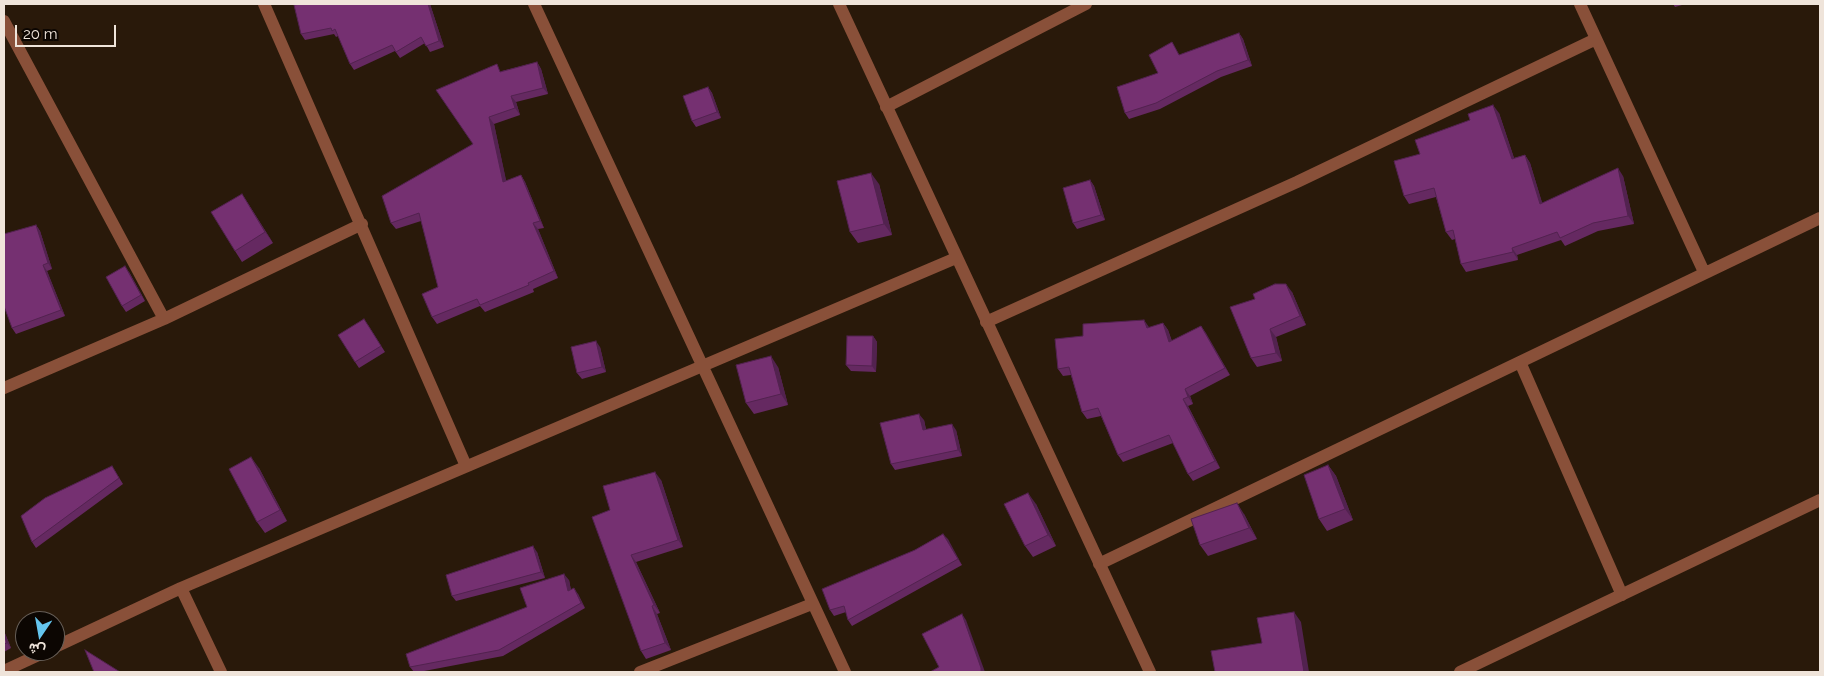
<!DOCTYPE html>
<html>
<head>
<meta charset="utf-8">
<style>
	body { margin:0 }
	#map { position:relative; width:1824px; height:676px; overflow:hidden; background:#29190a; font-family:Raleway,Vazirmatn,sans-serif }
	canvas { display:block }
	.frame { position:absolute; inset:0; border:5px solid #efe4da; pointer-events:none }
	.north { position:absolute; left:15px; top:611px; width:50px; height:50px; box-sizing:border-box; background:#0c0602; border:1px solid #675f58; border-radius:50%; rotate:192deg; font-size:14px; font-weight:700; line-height:20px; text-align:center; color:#efe4da }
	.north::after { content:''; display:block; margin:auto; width:18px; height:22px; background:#65c5ee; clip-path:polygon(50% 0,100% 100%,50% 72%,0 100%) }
	.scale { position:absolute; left:15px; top:25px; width:101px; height:22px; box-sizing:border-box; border:2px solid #efe4da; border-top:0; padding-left:6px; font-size:15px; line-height:18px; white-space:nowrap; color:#efe4da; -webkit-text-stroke:4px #0c0602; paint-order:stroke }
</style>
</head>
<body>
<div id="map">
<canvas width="1824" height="676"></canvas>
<div class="frame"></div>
<div class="north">ش</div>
<div class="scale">20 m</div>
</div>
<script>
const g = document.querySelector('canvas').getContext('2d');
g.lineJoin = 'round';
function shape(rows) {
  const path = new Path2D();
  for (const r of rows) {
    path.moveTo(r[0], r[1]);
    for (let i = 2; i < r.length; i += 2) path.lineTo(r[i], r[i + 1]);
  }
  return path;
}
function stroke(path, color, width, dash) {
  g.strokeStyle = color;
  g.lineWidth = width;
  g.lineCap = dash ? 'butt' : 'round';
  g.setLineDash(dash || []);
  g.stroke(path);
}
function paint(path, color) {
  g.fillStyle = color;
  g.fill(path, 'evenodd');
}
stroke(shape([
	[264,4,466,466],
	[534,4,845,672],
	[839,4,1150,672],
	[1580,4,1704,272],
	[4,21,164,319],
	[886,107,1086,4],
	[986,322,1297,182,1596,39],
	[1520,362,1622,595],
	[4,388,164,319,362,224],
	[1099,564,1820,218],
	[181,588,221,672],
	[55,647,181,588,956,258],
	[4,671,47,651],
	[640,672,812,604],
	[1460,672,1820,500]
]), '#895039', 12);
paint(shape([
	[300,4,430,4,444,47,430,52,425,43,400,58,395,51,354,70,350,64,338,36,336,37,334,34,305,40,301,34],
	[1673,4,1682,4,1682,5,1675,7],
	[1239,33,1243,39,1252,66,1221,77,1160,109,1129,119,1125,113,1158,73,1172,42,1179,55],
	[537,62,541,69,548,94,516,102,520,115,494,124,506,181,521,175,525,182,544,228,538,229,558,278,533,289,534,292,485,312,480,306,437,324,432,317,438,287,421,221,396,229,391,223,473,144,502,71],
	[708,87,712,93,721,118,696,127,692,121],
	[1499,113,1514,158,1525,155,1530,163,1542,203,1623,176,1634,224,1598,231,1565,246,1561,240,1517,255,1518,260,1466,272,1461,264,1455,239,1452,240,1446,232,1436,197,1409,204,1404,196],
	[1090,180,1094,186,1105,220,1077,229,1073,223],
	[879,184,892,235,858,243,850,232],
	[242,194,249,205,273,243,242,262,235,251],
	[36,225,40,231,52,269,47,271,65,316,16,334,12,328],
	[129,272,145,301,126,312,122,306],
	[1292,292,1306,325,1276,337,1282,361,1257,367,1251,358],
	[1163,323,1168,330,1172,341,1201,326,1230,375,1190,396,1193,404,1188,406,1220,468,1193,481,1188,474,1173,443,1123,462,1118,455,1101,416,1087,419,1082,412,1071,375,1063,376,1058,369,1149,328],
	[368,325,385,352,359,368,355,362],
	[873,336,877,342,876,372,851,371,846,365],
	[600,347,606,372,582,379,577,373],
	[778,367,788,405,754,414,746,403],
	[924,420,926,429,956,430,962,456,895,470,891,464],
	[1328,465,1336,476,1353,520,1327,531,1319,519],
	[112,466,123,484,36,548,32,542],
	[259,468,287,521,265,533,257,522],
	[661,480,683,547,636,562,660,613,657,614,671,650,646,659,641,651,610,510],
	[1036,504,1056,546,1033,557,1025,546],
	[1244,514,1257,539,1208,556,1200,545],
	[943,534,962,565,852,626,848,620,846,612,834,616,830,610,915,550],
	[537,552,545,578,456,601,452,596],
	[569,580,571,590,578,594,585,608,503,656,419,672,414,672,410,667,527,607],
	[4,631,11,648,4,652]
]), '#652961');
paint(shape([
	[428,4,430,4,444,47,439,41],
	[1239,33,1243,39,1252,66,1248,60],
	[537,62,541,69,548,94,543,88],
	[708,87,712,93,721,118,717,112],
	[511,96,516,102,520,115,515,108],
	[1493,105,1499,113,1517,167,1512,159],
	[489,117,494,124,508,189,503,182],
	[1525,155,1530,163,1545,212,1540,204],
	[1618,168,1623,176,1634,224,1628,216],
	[871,173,879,184,892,235,884,224],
	[521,175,525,182,544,228,540,221],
	[1090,180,1094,186,1105,220,1101,215],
	[242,194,249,205,273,243,265,232],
	[533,223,538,229,558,278,554,271],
	[36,225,40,231,52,269,48,263],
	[1512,248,1517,255,1518,260,1513,252],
	[43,265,47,271,65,316,61,310],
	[125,266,129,272,145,301,141,295],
	[1286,284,1292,292,1306,325,1300,316],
	[1144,320,1149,327,1152,335,1147,328],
	[1163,323,1168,330,1174,349,1169,342],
	[1201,326,1206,333,1230,375,1225,368],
	[1270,329,1276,337,1282,361,1276,353],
	[873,336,877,342,876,372,872,366],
	[596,341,600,347,606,372,602,367],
	[771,356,778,367,788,405,781,394],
	[1185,389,1190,396,1193,404,1188,397],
	[1183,399,1188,406,1220,468,1215,461],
	[919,414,924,420,927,436,923,430],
	[952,424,956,430,962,456,958,450],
	[251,457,259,468,287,521,280,510],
	[1328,465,1336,476,1353,520,1345,509],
	[655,472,661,480,683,547,678,540],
	[1028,493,1036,504,1056,546,1048,535],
	[1237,503,1244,514,1257,539,1249,528],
	[943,534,948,539,962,565,958,559],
	[533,546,537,552,545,578,541,572],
	[631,555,636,562,660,613,654,605],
	[564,574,569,580,572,597,568,591],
	[574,588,578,594,585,608,581,603],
	[652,606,657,614,671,650,665,643],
	[1294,612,1301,622,1309,672,1304,672],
	[962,614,966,620,985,672,981,672],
	[4,631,11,648,7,643,4,635]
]), '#52224f');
const building = shape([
	[300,4,428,4,439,41,426,46,421,37,396,52,392,45,350,64,335,29,332,31,331,28,301,34,294,5,300,4],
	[1239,33,1248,60,1217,71,1156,103,1125,113,1117,87,1158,73,1149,55,1172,42,1179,55,1239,33],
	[537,62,543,88,511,96,515,108,489,117,503,182,521,175,540,221,533,223,554,271,528,283,529,285,480,305,477,299,432,317,422,294,438,287,419,213,391,223,382,196,473,144,436,90,497,64,500,72,537,62],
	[708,87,717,112,692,121,683,96,708,87],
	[1493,105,1512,159,1525,155,1540,204,1618,168,1628,216,1593,223,1560,238,1557,232,1512,248,1513,252,1461,264,1453,230,1446,232,1434,188,1404,196,1394,161,1420,154,1415,140,1470,120,1468,114,1493,105],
	[871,173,884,224,850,232,837,181,871,173],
	[1090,180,1101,215,1073,223,1063,188,1090,180],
	[242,194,265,232,235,251,211,212,242,194],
	[36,225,48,263,43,265,61,310,12,328,4,306,4,234,36,225],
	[125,266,141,295,122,306,106,277,125,266],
	[1275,284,1286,284,1300,316,1270,329,1276,353,1251,358,1230,307,1255,299,1253,294,1275,284],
	[364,319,381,346,355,362,338,335,364,319],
	[1144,320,1147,328,1163,323,1169,342,1201,326,1225,368,1185,389,1188,397,1183,399,1215,461,1188,474,1169,435,1118,455,1098,408,1082,412,1069,367,1058,369,1055,339,1083,336,1083,324,1144,320],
	[847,336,873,336,872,366,846,365,847,336],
	[596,341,602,367,577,373,571,347,596,341],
	[771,356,781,394,746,403,736,365,771,356],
	[919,414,923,430,952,424,958,450,891,464,880,423,919,414],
	[251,457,280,510,257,522,229,469,251,457],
	[1328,465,1345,509,1319,519,1304,475,1328,465],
	[112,466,119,478,32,542,21,516,45,498,112,466],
	[655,472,678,540,631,555,654,605,652,606,665,643,641,651,592,517,610,510,603,486,655,472],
	[1028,493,1048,535,1025,546,1004,504,1028,493],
	[1237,503,1249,528,1200,545,1191,519,1237,503],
	[943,534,958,559,848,620,844,606,830,610,822,589,915,550,943,534],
	[533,546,541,572,452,596,446,575,533,546],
	[564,574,568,591,574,588,581,603,499,650,410,667,406,654,527,607,520,588,564,574],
	[1294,612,1304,672,1215,672,1211,651,1262,643,1257,618,1294,612],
	[962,614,981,668,981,672,930,672,939,667,922,634,962,614],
	[4,635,7,643,4,644,4,635],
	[85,650,120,672,94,672,85,650]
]);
paint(building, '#753071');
stroke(building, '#52224f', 1);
</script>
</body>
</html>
